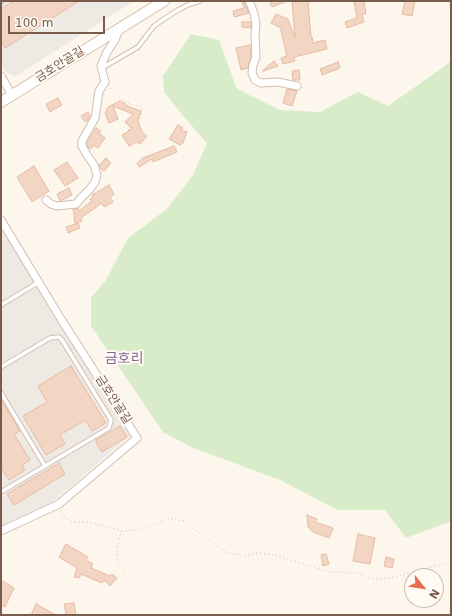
<!DOCTYPE html>
<html>
<head>
<meta charset="utf-8">
<style>
	body { margin:0 }
	#map { position:relative; width:452px; height:616px; overflow:hidden; background:#fdf6ec; font-family:"DejaVu Sans",sans-serif }
	canvas { display:block }
	.frame { position:absolute; inset:0; border:2px solid #7a5c4d; pointer-events:none }
	.north { position:absolute; left:404px; top:568px; width:40px; height:40px; box-sizing:border-box; background:#fffaf3; border:1px solid #cabbb1; border-radius:50%; rotate:120deg; font-size:11px; font-weight:700; line-height:16px; text-align:center; color:#7a5c4d }
	.north::after { content:''; display:block; margin:auto; width:14px; height:18px; background:#e76f51; clip-path:polygon(50% 0,100% 100%,50% 72%,0 100%) }
	.scale { position:absolute; left:8px; top:16px; width:97px; height:18px; box-sizing:border-box; border:2px solid #7a5c4d; border-top:0; padding-left:5px; font-size:12px; line-height:14px; white-space:nowrap; color:#7a5c4d; -webkit-text-stroke:3px #fffaf3; paint-order:stroke }
</style>
</head>
<body>
<div id="map">
<canvas width="452" height="616"></canvas>
<div class="frame"></div>
<div class="north">N</div>
<div class="scale">100 m</div>
</div>
<script>
const g = document.querySelector('canvas').getContext('2d');
g.lineJoin = 'round';
function paint(path, color) {
  g.fillStyle = color;
  g.fill(path, 'evenodd');
}
function shape(rows) {
  const path = new Path2D();
  for (const r of rows) {
    path.moveTo(r[0], r[1]);
    for (let i = 2; i < r.length; i += 2) path.lineTo(r[i], r[i + 1]);
  }
  return path;
}
function stroke(path, color, width, dash) {
  g.strokeStyle = color;
  g.lineWidth = width;
  g.lineCap = dash ? 'butt' : 'round';
  g.setLineDash(dash || []);
  g.stroke(path);
}
function label(font, color, halo, rows, align = 'center') {
  g.font = font + ' "DejaVu Sans","Noto Sans KR",sans-serif';
  g.lineWidth = 4;
  g.setLineDash([]);
  g.textBaseline = 'middle';
  g.strokeStyle = halo;
  g.fillStyle = color;
  for (const [text, x, y, turn = 0] of rows) {
    g.save();
    g.translate(x, y);
    g.rotate((+turn || 0) * Math.PI / 180);
    g.textAlign = isNaN(turn) ? turn : align;
    if (halo) g.strokeText(text, 0, 0);
    g.fillText(text, 0, 0);
    g.restore();
  }
}
paint(shape([
	[1,1,134,1,16,76,6,73,1,65],
	[1,225,130,436,54,501,1,526]
]), '#efe9e4');
paint(shape([
	[191,34,219,40,237,89,280,110,320,112,358,92,388,106,449,63,451,59,451,521,406,538,385,510,338,510,280,480,191,447,163,432,91,326,91,298,106,280,128,238,167,209,193,175,207,143,184,117,164,92,163,76]
]), '#d8ecc9');
const building = shape([
	[14,1,79,1,5,48,1,41,1,9,14,1],
	[274,1,287,1,272,7,270,3,274,1],
	[292,1,308,1,311,37,312,37,313,43,325,40,327,49,294,57,295,61,283,64,281,58,287,56,281,31,281,28,271,23,276,14,288,19,295,38,292,1],
	[354,1,364,1,366,14,362,14,364,22,347,28,345,22,357,18,354,1],
	[405,1,415,1,412,16,402,14,405,1],
	[242,2,244,2,249,13,234,17,233,11,244,8,242,2],
	[242,22,251,22,251,28,242,27,242,22],
	[250,45,251,56,248,68,241,70,236,48,250,45],
	[274,61,278,66,263,71,262,71,274,61],
	[338,62,340,68,322,75,320,69,338,62],
	[299,70,300,80,293,80,292,71,299,70],
	[287,89,297,91,292,106,283,103,287,89],
	[58,98,62,105,50,112,46,104,58,98],
	[120,101,126,104,125,105,141,111,138,120,142,132,147,136,140,144,137,142,129,146,122,135,129,131,128,130,132,129,125,122,133,114,113,106,118,119,109,123,105,113,108,107,120,101],
	[88,112,90,116,88,120,85,122,81,116,88,112],
	[178,125,183,128,181,130,187,132,183,143,180,145,169,139,178,125],
	[96,128,101,131,99,133,105,138,98,148,93,145,91,149,89,148,87,145,87,142,96,128],
	[174,146,177,152,153,162,152,159,139,167,137,163,143,158,174,146],
	[106,158,111,163,104,171,100,168,99,165,106,158],
	[67,162,78,178,65,186,54,170,67,162],
	[34,166,49,191,32,202,17,177,34,166],
	[109,185,114,194,110,197,113,202,104,207,102,203,81,218,82,221,75,223,74,218,75,218,73,209,78,208,79,211,92,201,90,199,93,197,92,195,109,185],
	[69,188,72,195,60,201,57,194,69,188],
	[78,223,80,228,68,233,66,227,78,223],
	[71,366,106,423,92,431,85,420,60,435,65,444,46,455,23,416,47,402,38,386,71,366],
	[1,400,20,431,14,434,30,460,22,465,25,470,9,480,1,468,1,400],
	[120,426,127,437,102,452,96,442,96,440,120,426],
	[59,463,65,474,14,505,7,494,59,463],
	[307,515,317,519,315,522,333,528,329,538,313,532,308,527,307,515],
	[358,534,375,538,370,564,353,561,358,534],
	[66,544,88,557,86,560,93,564,91,568,110,576,112,574,117,578,110,586,104,580,102,583,81,574,79,578,74,577,77,568,59,557,66,544],
	[326,554,329,564,323,566,321,555,326,554],
	[386,557,394,559,392,568,384,566,386,557],
	[1,580,14,588,5,607,1,605,1,580],
	[74,603,76,615,66,615,64,604,74,603],
	[36,604,56,615,31,615,36,604]
]);
paint(building, '#f3d5c3');
stroke(building, '#e6bba3', 1);
const lane = shape([
	[1,2,2,1],
	[102,68,138,47,154,26,164,19,178,10,190,4,200,1],
	[1,305,39,282],
	[1,367,50,338,59,337,62,340,111,420,109,428,1,492],
	[1,393,45,466]
]);
const street = shape([
	[249,1,254,13,256,24,255,35,256,57,253,65,252,73,255,80,261,83,278,82,297,86],
	[1,76,12,95],
	[46,200,51,204,57,206,76,204,81,198,90,189,95,182,97,175,94,165,87,155,82,146,82,141,95,118,99,91,105,82,101,66,107,52,115,40,119,29],
	[1,220,61,319,137,438,59,504,1,531]
]);
const secondary = shape([
	[1,102,164,1]
]);
stroke(lane, '#d1beb0', 5.5);
stroke(street, '#d1beb0', 9);
stroke(secondary, '#d6c0b0', 12);
stroke(shape([
	[110,88,123,100,129,104,140,106,142,109,140,120],
	[61,510,63,516,72,522,89,522,122,531,140,530,170,518,184,521,226,552,244,556,258,553,274,555,330,572,357,573,372,579,390,578,451,562],
	[122,531,119,538,117,551,117,560,119,565,125,574]
]), '#d9b8a5', 1, [1, 3]);
stroke(lane, '#fff', 3.5);
stroke(street, '#fff', 7);
stroke(secondary, '#fff', 10);
label('12px', '#7a5c4d', '#fffaf3', [
	["금호안골길",60,65,-32],
	["금호안골길",113,400,57]
]);
label('14px', '#846695', '#fffaf3', [
	["금호리",124,359]
]);
</script>
</body>
</html>
